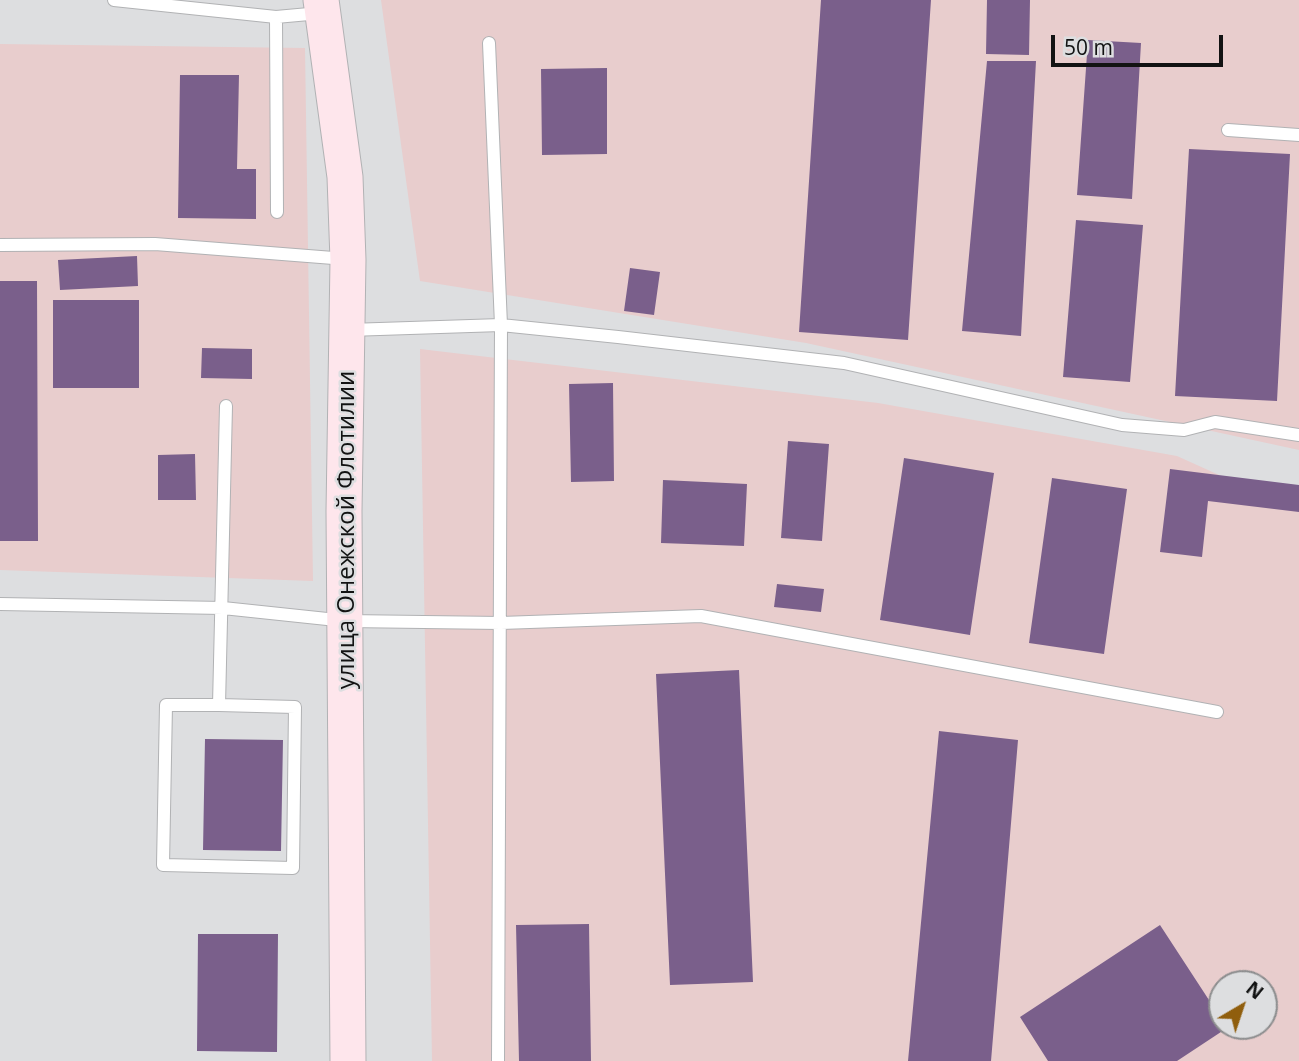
<!DOCTYPE html>
<html>
<head>
<meta charset="utf-8">
<style>
	body { margin:0 }
	#map { position:relative; width:1299px; height:1061px; overflow:hidden; background:#dddee0; font-family:"Open Sans",sans-serif }
	canvas { display:block }
	.north { position:absolute; left:1208px; top:970px; width:70px; height:70px; box-sizing:border-box; background:#dddee0; border:2px solid #8c8d8e; border-radius:50%; rotate:39deg; font-size:19px; font-weight:700; line-height:28px; text-align:center; color:#121313 }
	.north::after { content:''; display:block; margin:auto; width:24px; height:32px; background:#905e0d; clip-path:polygon(50% 0,100% 100%,50% 72%,0 100%) }
	.scale { position:absolute; left:1051px; top:35px; width:172px; height:32px; box-sizing:border-box; border:4px solid #121313; border-top:0; padding-left:9px; font-size:21px; line-height:24px; white-space:nowrap; color:#121313; -webkit-text-stroke:5px #dddee0; paint-order:stroke }
</style>
</head>
<body>
<div id="map">
<canvas width="1299" height="1061"></canvas>
<div class="north">N</div>
<div class="scale">50 m</div>
</div>
<script>
const g = document.querySelector('canvas').getContext('2d');
g.lineJoin = 'round';
function paint(path, color) {
  g.fillStyle = color;
  g.fill(path, 'evenodd');
}
function shape(rows) {
  const path = new Path2D();
  for (const r of rows) {
    path.moveTo(r[0], r[1]);
    for (let i = 2; i < r.length; i += 2) path.lineTo(r[i], r[i + 1]);
  }
  return path;
}
function stroke(path, color, width, dash) {
  g.strokeStyle = color;
  g.lineWidth = width;
  g.lineCap = dash ? 'butt' : 'round';
  g.setLineDash(dash || []);
  g.stroke(path);
}
function label(font, color, halo, rows, align = 'center') {
  g.font = font + ' "Open Sans",sans-serif';
  g.lineWidth = 5;
  g.setLineDash([]);
  g.textBaseline = 'middle';
  g.strokeStyle = halo;
  g.fillStyle = color;
  for (const [text, x, y, turn = 0] of rows) {
    g.save();
    g.translate(x, y);
    g.rotate((+turn || 0) * Math.PI / 180);
    g.textAlign = isNaN(turn) ? turn : align;
    if (halo) g.strokeText(text, 0, 0);
    g.fillText(text, 0, 0);
    g.restore();
  }
}
paint(shape([
	[381,0,1299,0,1299,450,806,343,420,281],
	[0,44,305,48,313,581,0,570],
	[420,349,878,403,1177,456,1299,511,1299,1061,432,1061],
	[1222,984,1264,984,1264,1026,1222,1026]
]), '#e8cdcd');
paint(shape([
	[821,0,931,0,908,340,799,332],
	[987,0,1030,0,1029,55,986,54],
	[1088,40,1141,43,1132,199,1077,195],
	[987,61,1036,61,1021,336,962,331],
	[607,68,607,154,542,155,541,69],
	[180,75,239,75,237,169,256,169,256,219,178,218],
	[1189,149,1290,154,1277,401,1175,396],
	[1076,220,1143,225,1130,382,1063,377],
	[137,256,138,286,60,290,58,260],
	[630,268,660,272,654,315,624,311],
	[0,281,37,281,38,541,0,541],
	[53,300,139,300,139,388,53,388],
	[202,348,252,349,252,379,201,378],
	[613,383,614,481,571,482,569,384],
	[788,441,829,444,822,541,781,538],
	[195,454,196,500,158,500,158,455],
	[904,458,994,473,970,635,880,620],
	[1170,469,1299,485,1299,512,1208,501,1202,557,1160,552],
	[1052,478,1127,489,1104,654,1029,643],
	[663,480,747,484,744,546,661,543],
	[777,584,824,589,821,612,774,607],
	[739,670,753,982,670,985,656,674],
	[939,731,1018,740,991,1061,908,1061],
	[205,739,283,740,281,851,203,850],
	[589,924,591,1061,519,1061,516,925],
	[1160,925,1222,1020,1222,1026,1227,1028,1177,1061,1048,1061,1020,1017],
	[198,934,278,934,277,1052,197,1051]
]), '#7a5f8b');
const lane = shape([
	[114,0,276,17,320,13],
	[276,17,277,212],
	[489,43,501,325,498,1061],
	[1228,130,1299,135],
	[0,245,155,244,346,259],
	[349,330,501,325,618,337,844,363,1122,425,1184,430,1215,422,1299,435],
	[0,604,223,608,346,621,501,623,701,616,1217,712],
	[219,705,295,707,293,868,163,865,166,705,219,705,226,406]
]);
const secondary = shape([
	[321,0,345,177,348,260,344,511,348,1061]
]);
stroke(lane, '#b1b2b4', 14);
stroke(secondary, '#b1b2b4', 37);
stroke(lane, '#fff', 12);
stroke(secondary, '#fee6ec', 35);
label('24px', '#121313', '#dddee0', [
	["улица Онежской Флотилии",347,530,-90]
]);
</script>
</body>
</html>
